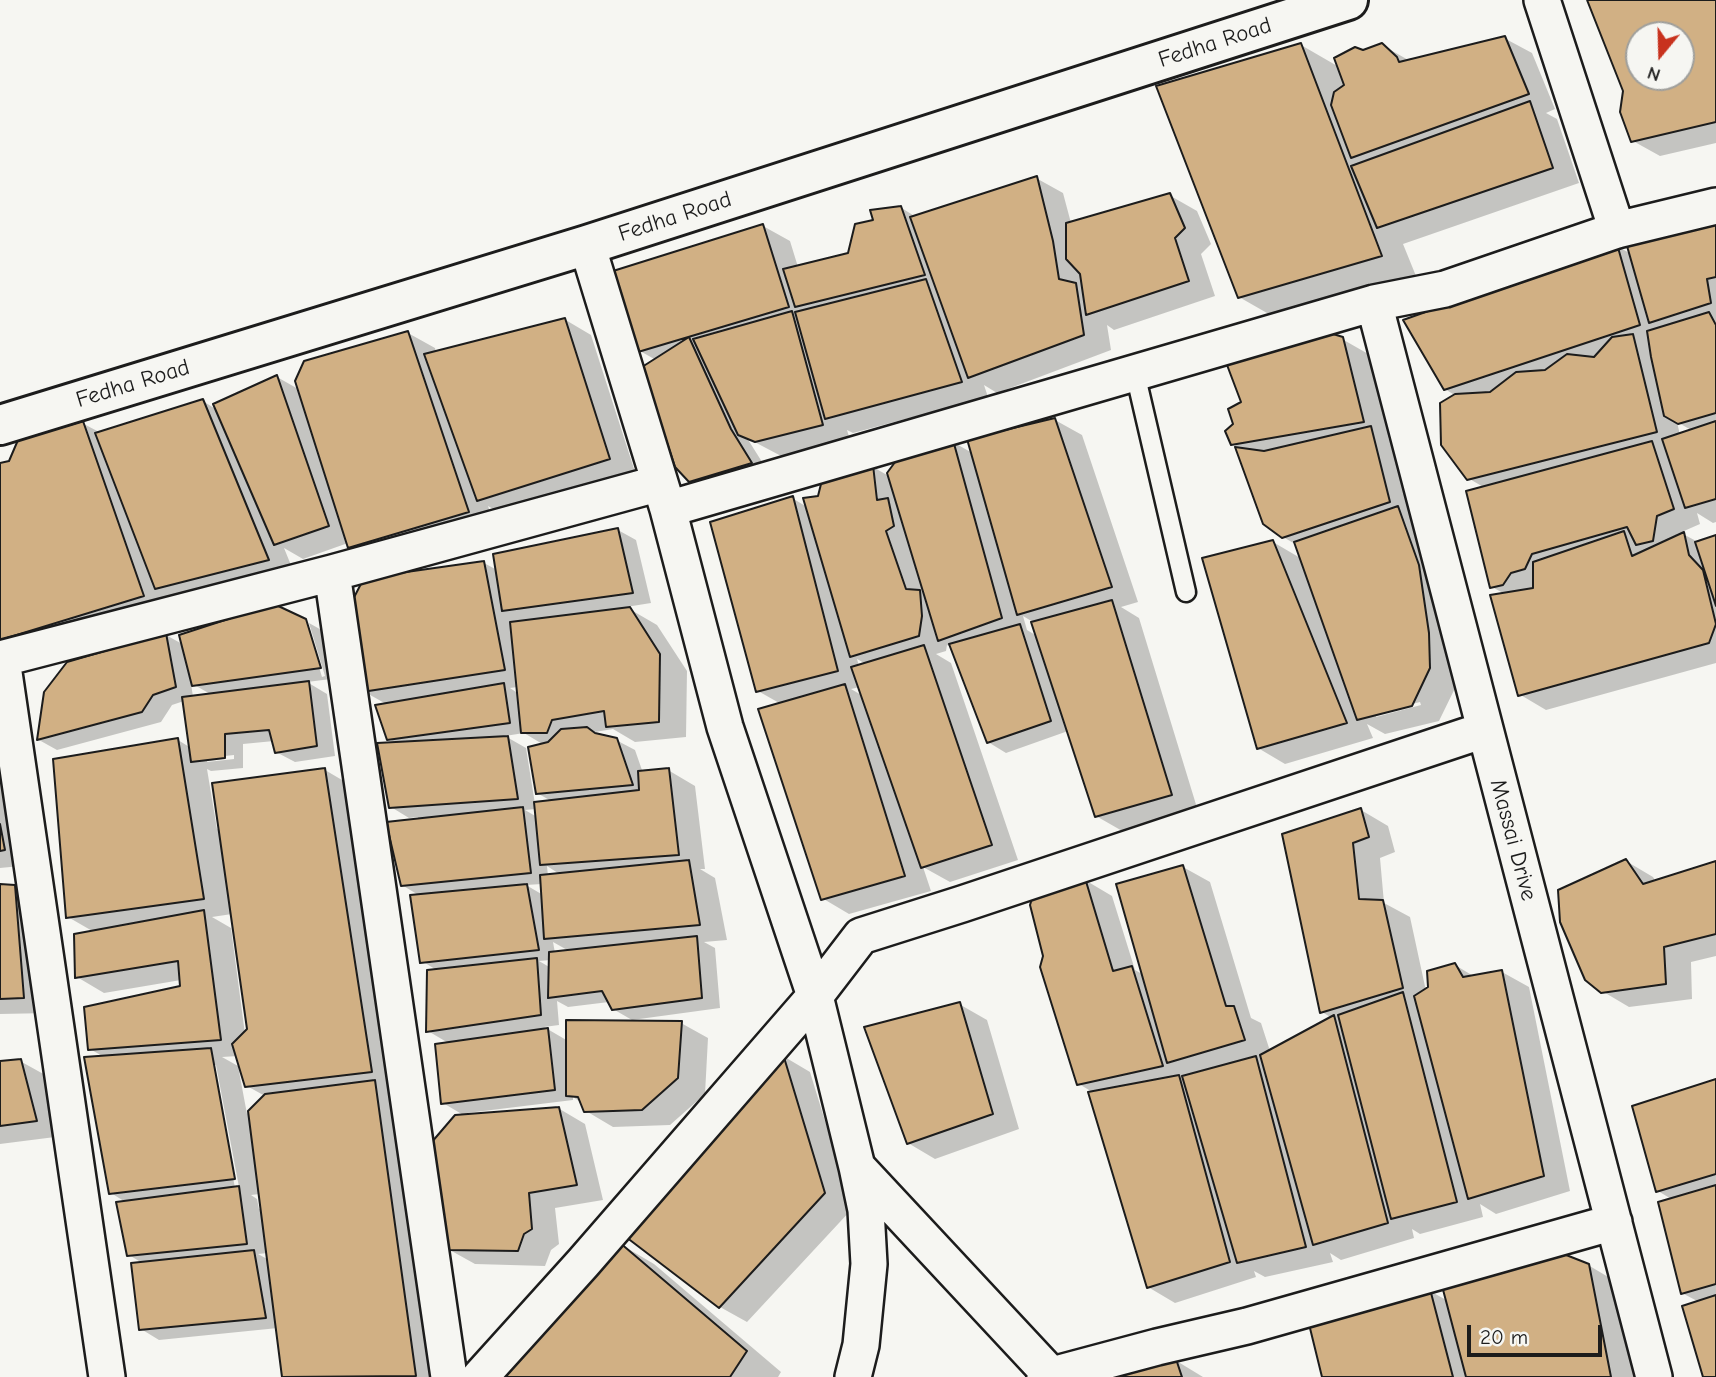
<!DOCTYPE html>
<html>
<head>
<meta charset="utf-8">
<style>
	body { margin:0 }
	#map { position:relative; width:1716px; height:1377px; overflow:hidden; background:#f6f6f2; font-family:"Comic Neue",sans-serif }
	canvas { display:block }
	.north { position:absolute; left:1625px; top:21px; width:70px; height:70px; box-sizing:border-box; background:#f6f6f2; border:2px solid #9f9f9c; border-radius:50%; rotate:199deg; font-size:19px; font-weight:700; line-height:28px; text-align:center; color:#1c1c1c }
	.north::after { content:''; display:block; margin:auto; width:24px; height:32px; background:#c8321e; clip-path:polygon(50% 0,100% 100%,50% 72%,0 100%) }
	.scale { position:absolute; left:1467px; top:1325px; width:135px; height:32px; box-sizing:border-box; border:4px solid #1c1c1c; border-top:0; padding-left:9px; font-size:21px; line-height:24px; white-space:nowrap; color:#1c1c1c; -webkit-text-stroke:5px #f6f6f2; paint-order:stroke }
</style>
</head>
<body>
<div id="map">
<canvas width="1716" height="1377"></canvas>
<div class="north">N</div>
<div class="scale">20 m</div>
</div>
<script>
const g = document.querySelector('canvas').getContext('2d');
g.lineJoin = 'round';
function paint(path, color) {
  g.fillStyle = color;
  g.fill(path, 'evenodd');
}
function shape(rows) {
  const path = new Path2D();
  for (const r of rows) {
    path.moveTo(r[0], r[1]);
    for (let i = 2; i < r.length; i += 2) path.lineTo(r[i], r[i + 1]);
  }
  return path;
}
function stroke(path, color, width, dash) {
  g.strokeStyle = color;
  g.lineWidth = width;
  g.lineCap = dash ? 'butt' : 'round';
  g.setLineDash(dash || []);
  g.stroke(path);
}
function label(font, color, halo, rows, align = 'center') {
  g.font = font + ' "Comic Neue",sans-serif';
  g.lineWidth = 5;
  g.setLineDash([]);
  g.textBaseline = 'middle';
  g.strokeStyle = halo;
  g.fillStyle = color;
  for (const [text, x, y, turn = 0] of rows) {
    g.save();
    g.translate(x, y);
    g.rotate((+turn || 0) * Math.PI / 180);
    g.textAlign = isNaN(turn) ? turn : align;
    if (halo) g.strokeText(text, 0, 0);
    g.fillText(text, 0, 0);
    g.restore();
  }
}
paint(shape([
	[1589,0,1716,0,1716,143,1660,156,1633,141,1625,91],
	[1639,35,1681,35,1681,77,1639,77],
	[1504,38,1532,53,1555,109,1546,113,1557,119,1579,183,1403,244,1416,276,1274,317,1239,297,1301,45,1339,67,1363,51,1382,45,1410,61],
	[1036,178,1063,193,1071,223,1169,195,1197,211,1211,244,1201,254,1215,296,1114,330,1107,325,1111,350,997,393,984,385,988,397,853,433,847,430,850,440,783,457,747,438,769,473,708,491,690,481,656,360,640,351,763,226,790,241,798,267,850,255,875,221,900,207,916,217],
	[1716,220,1716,522,1713,523,1697,513,1700,524,1684,531,1683,534,1698,542,1716,537,1716,663,1546,710,1519,694,1505,594,1492,587,1485,488,1468,478,1456,396,1445,389,1617,246,1631,254],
	[1677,422,1693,431,1680,435],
	[564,319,591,335,636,475,505,516,488,506,495,527,376,562,349,547,348,543,303,559,284,548,295,575,184,604,171,596,178,616,0,669,0,465,11,462,82,423,101,433,203,401,217,410,277,377,300,390,408,333,435,348,436,352],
	[1342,339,1370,355,1391,437,1388,438,1398,444,1457,684,1439,721,1385,734,1367,724,1373,738,1285,764,1258,748,1273,542,1302,559,1297,545,1283,537,1264,523,1236,446,1232,444],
	[1420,702,1421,705,1376,717,1376,713],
	[1055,420,1082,435,1138,602,1121,607,1139,618,1198,811,1124,832,1096,816,1068,731,1006,753,988,742,953,648,947,645,946,651,936,654,951,663,1018,860,950,882,923,867,931,891,849,914,822,898,781,704,758,691,792,498,807,507,820,497,873,467,887,475,902,455,953,442,974,454],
	[1023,616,1033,622,1037,636,1027,630],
	[857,659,866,664,859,666],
	[860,687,863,696,851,689],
	[618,530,636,540,651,603,626,607,657,625,687,671,686,737,635,742,613,729,589,733,616,740,635,750,643,773,668,770,695,786,705,869,700,869,715,878,727,940,704,942,715,948,720,1008,632,1020,613,1009,609,1002,568,1007,557,1001,559,1025,544,1027,568,1041,681,1023,708,1038,705,1094,670,1125,613,1127,586,1111,582,1103,573,1097,573,1100,467,1113,468,1116,558,1108,585,1124,603,1200,555,1208,559,1244,551,1250,545,1266,475,1264,448,1249,465,1116,443,1103,450,1044,428,1031,438,971,422,961,420,896,402,885,418,817,409,818,391,807,397,744,389,739,388,705,363,691,484,563,497,570],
	[518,687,519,694,510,688],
	[524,733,544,745,537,793,553,802,535,804,526,748,505,736],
	[536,809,537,817,525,810],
	[547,866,561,875,548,876],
	[542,884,543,895,526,885],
	[553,942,569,951,555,953],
	[551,960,551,968,539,961],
	[305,620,322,677,325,676,309,623,325,632,339,678,307,682,327,694,335,756,295,762,276,752,274,741,243,744,243,768,211,771,207,769,217,829,325,770,359,790,447,1377,284,1377,278,1328,159,1340,141,1329,144,1264,129,1255,127,1203,111,1193,104,1057,90,1049,182,988,181,980,104,993,77,977,94,932,68,917,178,740,191,748,184,701,172,705,161,722,57,750,39,740,46,693,166,635,184,645],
	[191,683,212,695,193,697],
	[234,755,234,759,207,762,207,758],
	[232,914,249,1030,245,1034,231,928,212,917],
	[238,1056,247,1086,265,1096,247,1114,238,1066,222,1057],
	[212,1065,216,1065,239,1187,235,1188],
	[260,1194,262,1209,259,1209,257,1199,251,1195],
	[268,1253,269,1260,258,1254],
	[0,724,31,865,0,868],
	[1361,810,1388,826,1395,852,1380,858,1384,903,1410,917,1426,991,1455,965,1475,977,1502,972,1529,987,1570,1191,1496,1214,1480,1204,1483,1217,1420,1234,1412,1229,1414,1238,1341,1260,1330,1253,1333,1262,1265,1277,1254,1271,1256,1277,1175,1303,1148,1287,1094,1093,1079,1084,1085,880,1112,896,1135,970,1144,975,1183,867,1210,882,1251,1018,1261,1023,1270,1051,1332,1018,1322,1012,1284,835],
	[1626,861,1653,877,1656,882,1716,863,1716,956,1691,962,1692,999,1629,1007,1602,991],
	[0,886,15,886,42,902,50,1013,0,1014],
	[959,1004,987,1020,1019,1129,935,1159,908,1143],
	[783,1056,810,1072,852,1209,747,1322,720,1307],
	[20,1061,47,1076,63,1136,0,1144,0,1063],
	[1716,1081,1716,1377,1705,1377,1699,1302,1682,1293,1673,1200,1658,1191],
	[620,1244,654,1264,781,1372,778,1377,500,1377],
	[1588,1265,1615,1281,1634,1377,1323,1377,1430,1291,1448,1301],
	[1175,1360,1203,1377,1111,1377]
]), '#0003');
const building = shape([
	[1587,0,1716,0,1716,122,1631,142,1620,112,1623,91,1587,0],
	[1639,35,1681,35,1681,77,1639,77,1639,35],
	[1505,36,1529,94,1351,158,1331,105,1334,92,1344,85,1334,58,1355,47,1363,50,1382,43,1397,57,1399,62,1505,36],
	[1301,43,1382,256,1238,298,1156,86,1301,43],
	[1530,101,1553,168,1377,228,1351,166,1530,101],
	[1037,176,1053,241,1059,279,1076,283,1084,335,968,378,910,217,1037,176],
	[1170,193,1185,228,1175,238,1189,281,1086,315,1080,274,1066,259,1066,223,1170,193],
	[901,206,925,275,795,307,783,269,848,253,855,224,873,220,870,210,901,206],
	[1716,219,1716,277,1707,279,1711,303,1649,323,1625,239,1716,219],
	[763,224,789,307,638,352,613,271,763,224],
	[1617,244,1640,325,1444,390,1403,320,1617,244],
	[926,279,962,382,825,419,795,312,926,279],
	[792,311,823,425,755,442,738,435,693,339,792,311],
	[1709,312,1716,325,1716,413,1678,424,1664,416,1651,357,1647,331,1709,312],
	[565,318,610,459,477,501,424,354,565,318],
	[408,331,469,512,348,548,295,381,304,361,408,331],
	[1323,331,1343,337,1364,422,1231,445,1225,431,1233,424,1228,409,1241,402,1224,357,1323,331],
	[1633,334,1657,432,1467,480,1441,445,1440,403,1455,394,1490,392,1516,372,1545,370,1567,354,1594,357,1612,337,1633,334],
	[689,337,731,429,752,463,689,482,675,467,642,367,689,337],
	[277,375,329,526,274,545,213,404,277,375],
	[203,399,269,560,155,589,95,433,203,399],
	[1055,418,1112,587,1017,615,967,439,1055,418],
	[83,421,144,596,0,640,0,463,9,461,18,440,83,421],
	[1716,421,1716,499,1685,508,1662,439,1716,421],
	[1371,426,1390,502,1282,538,1263,524,1235,447,1264,451,1371,426],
	[953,440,1002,618,938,641,887,473,901,454,953,440],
	[1652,441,1674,509,1657,516,1653,541,1636,545,1627,527,1532,554,1525,569,1511,573,1503,585,1490,588,1466,491,1652,441],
	[873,465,877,500,888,498,894,526,886,531,906,589,920,590,922,616,919,636,850,657,803,498,818,496,822,480,873,465],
	[793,496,838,671,756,692,710,522,793,496],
	[1398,506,1419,565,1429,633,1430,668,1412,706,1357,720,1294,542,1398,506],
	[618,528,633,593,502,611,493,554,618,528],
	[1624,531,1632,556,1684,532,1689,555,1703,570,1716,624,1709,643,1518,696,1490,595,1533,588,1533,562,1624,531],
	[1716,535,1716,606,1695,542,1716,535],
	[1273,540,1347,723,1257,749,1202,558,1273,540],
	[484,561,505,670,362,692,347,611,364,578,484,561],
	[1112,600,1172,795,1095,817,1031,622,1112,600],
	[274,604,306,619,321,668,192,686,179,635,274,604],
	[630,607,660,654,659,722,606,727,604,711,552,720,547,733,521,733,510,622,630,607],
	[1020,624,1051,721,987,743,949,644,1020,624],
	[166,633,176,687,153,695,142,712,37,740,44,692,67,662,166,633],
	[924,645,992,845,921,868,851,667,924,645],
	[309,681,317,746,275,753,269,730,225,734,225,758,191,762,182,697,309,681],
	[504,683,510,723,387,740,375,705,504,683],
	[845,684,905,876,821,900,758,709,845,684],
	[587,727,595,733,617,738,633,785,536,794,528,747,548,742,561,729,587,727],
	[508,736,518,799,389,808,377,743,508,736],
	[178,738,204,899,66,918,53,759,178,738],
	[325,768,372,1072,245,1087,232,1044,247,1029,212,783,325,768],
	[669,768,679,855,540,865,534,802,639,790,638,771,669,768],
	[523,807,531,873,401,886,386,822,523,807],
	[1361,808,1369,837,1353,843,1359,899,1383,900,1403,988,1320,1013,1282,834,1361,808],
	[0,824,5,850,0,851,0,824],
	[1626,859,1643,884,1716,861,1716,934,1664,947,1666,984,1601,993,1585,980,1560,922,1558,890,1626,859],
	[689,860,700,925,544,939,540,875,689,860],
	[1183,865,1226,1006,1234,1006,1245,1040,1167,1063,1116,884,1183,865],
	[1085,878,1113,971,1132,966,1163,1066,1077,1085,1040,967,1043,956,1030,905,1034,892,1085,878],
	[0,884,15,885,24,998,0,999,0,884],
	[527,884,539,950,420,963,410,895,527,884],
	[204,910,221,1040,88,1050,84,1007,180,986,178,961,75,978,74,934,204,910],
	[697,936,702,998,612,1010,602,991,548,998,549,952,697,936],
	[537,958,541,1015,426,1032,427,970,537,958],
	[1455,963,1463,977,1502,970,1544,1176,1468,1199,1414,996,1428,987,1427,971,1455,963],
	[1403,992,1457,1202,1391,1219,1338,1015,1403,992],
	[960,1002,993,1114,907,1144,864,1027,960,1002],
	[1334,1015,1388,1223,1313,1245,1260,1055,1334,1015],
	[566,1020,682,1021,678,1078,642,1110,584,1112,578,1097,566,1096,566,1020],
	[548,1028,555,1090,441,1104,435,1044,548,1028],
	[211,1048,235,1179,109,1194,84,1057,211,1048],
	[783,1054,825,1193,719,1308,626,1237,783,1054],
	[1256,1056,1306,1247,1237,1263,1182,1076,1256,1056],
	[21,1059,37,1121,0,1126,0,1061,21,1059],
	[1179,1075,1230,1262,1147,1288,1088,1092,1179,1075],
	[1716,1079,1716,1174,1656,1192,1632,1106,1716,1079],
	[375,1080,416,1376,282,1377,248,1111,265,1094,375,1080],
	[559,1107,577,1185,529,1193,532,1229,524,1234,518,1251,446,1250,431,1143,455,1115,559,1107],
	[1716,1185,1716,1284,1681,1294,1658,1202,1716,1185],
	[239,1186,247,1244,127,1256,116,1202,239,1186],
	[619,1242,747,1351,730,1377,497,1377,619,1242],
	[254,1250,266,1318,139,1330,131,1263,254,1250],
	[1556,1251,1589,1264,1611,1377,1466,1377,1441,1282,1556,1251],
	[1430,1289,1453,1377,1322,1377,1308,1320,1430,1289],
	[1716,1295,1716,1377,1703,1377,1682,1306,1716,1295],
	[1176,1359,1182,1377,1104,1377,1176,1359]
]);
paint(building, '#d1b084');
stroke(building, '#1c1c1c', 2);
const service = shape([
	[1135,373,1186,592]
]);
const minor = shape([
	[1542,0,1617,230],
	[587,245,668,509,725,727,815,996,857,1167,866,1210,869,1264,861,1345,853,1377],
	[1374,303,1654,1377],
	[668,509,1374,303,1445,289,1617,230,1716,206],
	[332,573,449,1377],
	[0,659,332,573,660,483],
	[2,659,107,1377],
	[858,1168,1051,1375],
	[480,1377,583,1263,815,996,861,936,962,904,1484,730],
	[1045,1377,1157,1347,1247,1326,1614,1222]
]);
const tertiary = shape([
	[0,425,587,245,1348,0]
]);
stroke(service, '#1c1c1c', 23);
stroke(minor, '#1c1c1c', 40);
stroke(tertiary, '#1c1c1c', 44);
stroke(service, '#f6f6f2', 18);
stroke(minor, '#f6f6f2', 35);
stroke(tertiary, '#f6f6f2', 38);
label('23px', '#1c1c1c', '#f6f6f2', [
	["Fedha Road",1215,43,-18],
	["Fedha Road",675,217,-18],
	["Fedha Road",133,384,-17],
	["Massai Drive",1513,840,75]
]);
</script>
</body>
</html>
